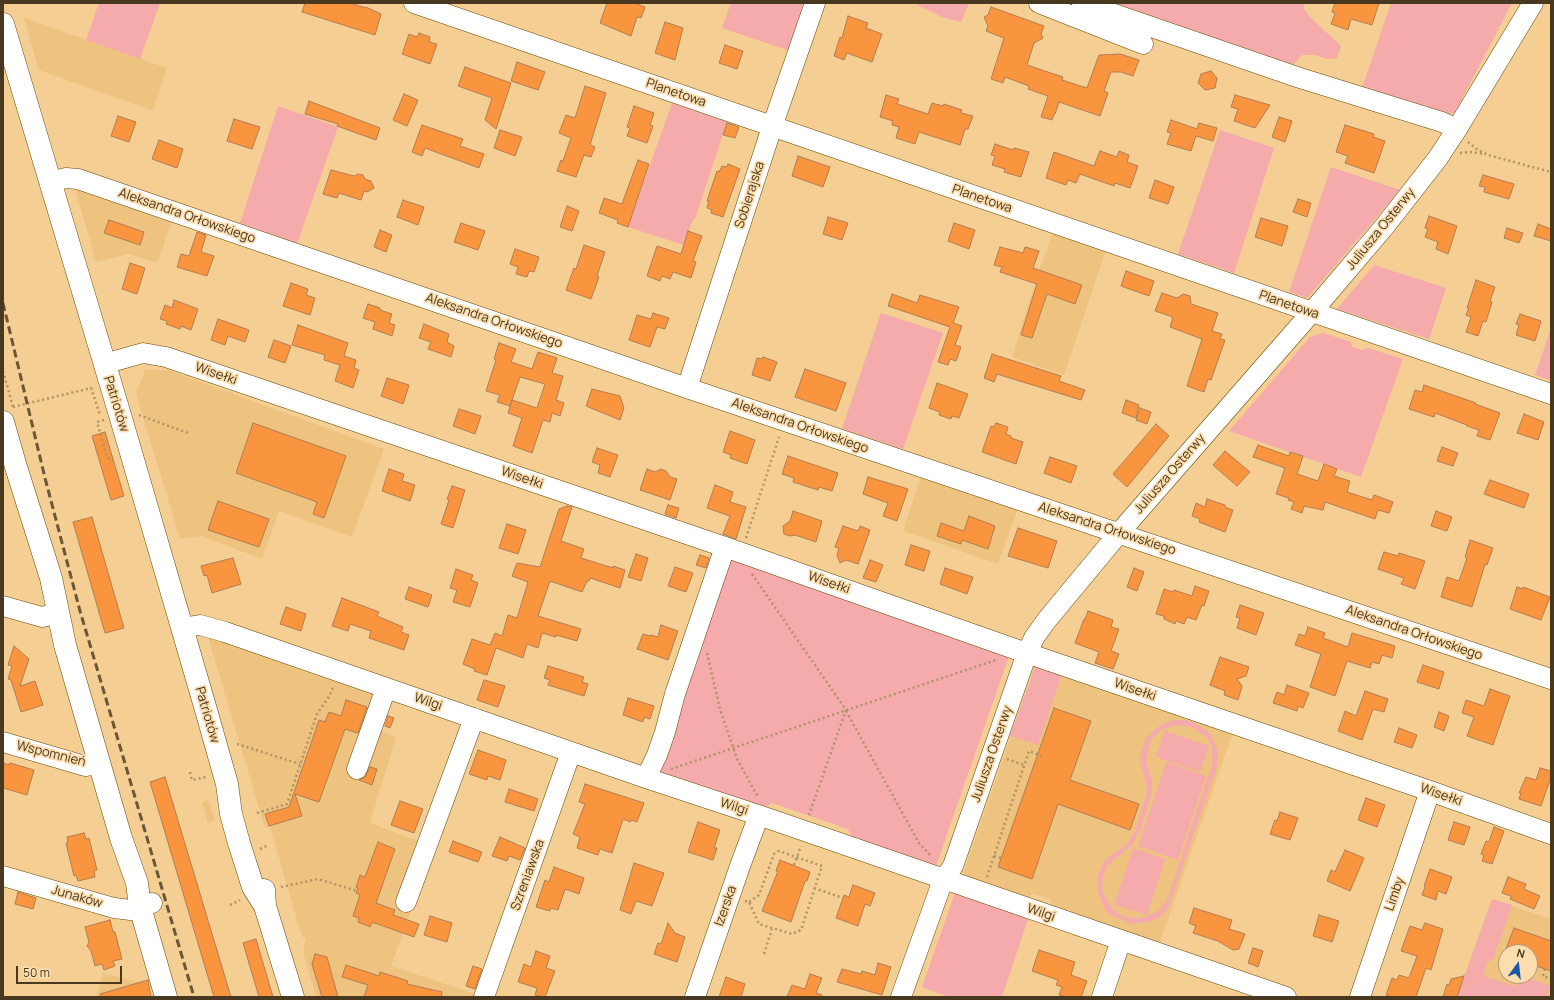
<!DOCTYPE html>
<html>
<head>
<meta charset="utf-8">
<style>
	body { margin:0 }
	#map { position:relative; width:1554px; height:1000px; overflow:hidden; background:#f5ce93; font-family:Manrope,sans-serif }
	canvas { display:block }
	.frame { position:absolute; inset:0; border:4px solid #47381f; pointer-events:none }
	.north { position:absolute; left:1498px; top:944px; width:40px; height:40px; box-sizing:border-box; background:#fcddae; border:1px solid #b49b75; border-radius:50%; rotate:15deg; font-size:11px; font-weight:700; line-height:16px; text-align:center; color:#47381f }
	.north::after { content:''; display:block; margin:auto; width:14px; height:18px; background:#1d57a9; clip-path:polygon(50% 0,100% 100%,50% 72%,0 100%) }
	.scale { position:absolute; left:16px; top:966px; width:106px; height:18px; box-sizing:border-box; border:2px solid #47381f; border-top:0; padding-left:5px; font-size:12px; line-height:14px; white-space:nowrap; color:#47381f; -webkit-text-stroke:3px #fcddae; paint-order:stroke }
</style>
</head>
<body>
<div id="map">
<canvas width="1554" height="1000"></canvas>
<div class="frame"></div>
<div class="north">N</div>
<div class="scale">50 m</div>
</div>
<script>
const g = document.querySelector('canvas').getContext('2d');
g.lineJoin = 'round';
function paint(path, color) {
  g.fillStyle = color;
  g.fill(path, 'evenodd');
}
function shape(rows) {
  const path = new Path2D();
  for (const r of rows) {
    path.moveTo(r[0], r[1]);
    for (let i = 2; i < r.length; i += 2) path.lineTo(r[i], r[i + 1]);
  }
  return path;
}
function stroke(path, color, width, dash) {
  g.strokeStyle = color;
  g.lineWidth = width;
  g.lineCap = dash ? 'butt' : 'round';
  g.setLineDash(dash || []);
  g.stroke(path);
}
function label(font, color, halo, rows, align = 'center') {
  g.font = font + ' Manrope,sans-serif';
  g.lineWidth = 3.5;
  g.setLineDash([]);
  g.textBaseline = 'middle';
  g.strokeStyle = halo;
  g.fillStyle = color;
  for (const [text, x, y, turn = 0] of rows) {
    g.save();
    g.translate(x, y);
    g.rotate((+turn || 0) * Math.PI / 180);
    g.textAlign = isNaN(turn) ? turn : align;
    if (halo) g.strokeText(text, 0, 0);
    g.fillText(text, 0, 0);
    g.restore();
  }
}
paint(shape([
	[24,18,167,68,153,111,39,70],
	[74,185,173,218,157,263,129,254,96,262],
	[1053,232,1106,250,1064,375,1012,357,1038,273],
	[145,370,168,370,384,449,352,537,279,511,262,559,201,536,180,539,136,394],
	[921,475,1018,508,998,564,903,531],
	[208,637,388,700,379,730,396,737,370,823,434,847,391,966,478,995,477,997,316,997,303,951,306,938,302,937,270,827,265,828],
	[1037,661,1234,729,1159,945,1051,906,1050,899,1033,894,1027,898,962,877],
	[209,800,215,820,208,823,202,802],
	[1492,899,1551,919,1551,997,1457,997],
	[1506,952,1530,952,1530,976,1506,976],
	[103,973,142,983,145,997,96,997]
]), '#eec380');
paint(shape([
	[99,3,160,3,140,59,86,40],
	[731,3,806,3,790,51,722,28],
	[917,3,969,3,961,22,942,17,919,6],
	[1098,3,1304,3,1304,9,1310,17,1341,46,1337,58,1327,59,1316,55,1302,55,1291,67],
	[1391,3,1512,3,1455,112,1440,117,1361,91],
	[672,103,727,122,695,219,693,219,684,245,628,227],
	[278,106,338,127,297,244,240,223],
	[1220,130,1274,148,1234,273,1178,254],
	[1331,167,1400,190,1307,298,1289,292],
	[1374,265,1446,288,1429,339,1337,309],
	[881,313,943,333,903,449,842,429],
	[1551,328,1551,380,1535,375],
	[1323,333,1351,342,1352,347,1362,350,1368,348,1403,359,1361,477,1229,431,1310,337],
	[732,558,1010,653,936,866,852,838,848,829,772,803,761,809,656,772,668,754,675,735,677,711],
	[1037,661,1063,671,1038,745,1010,736],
	[1176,720,1185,720,1194,722,1208,732,1212,737,1217,748,1218,755,1217,767,1168,908,1158,918,1149,922,1132,924,1126,922,1111,915,1104,908,1097,890,1098,875,1103,863,1109,857,1128,843,1135,830,1147,792,1146,782,1140,761,1141,753,1146,738,1159,726,1167,722],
	[1176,725,1192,727,1208,739,1212,748,1212,765,1167,900,1159,910,1148,916,1140,918,1127,917,1120,915,1109,904,1102,890,1103,877,1107,866,1132,845,1140,831,1152,793,1152,781,1146,761,1149,746,1151,740,1161,730],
	[1165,731,1209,746,1200,772,1156,757],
	[1166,762,1206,776,1178,860,1138,846],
	[1133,848,1165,859,1147,915,1114,905],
	[955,893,1028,919,1002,997,949,997,922,987],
	[1492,899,1512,905,1493,959,1487,963,1483,976,1514,986,1528,978,1550,986,1546,997,1457,997]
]), '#f5aaac');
const building = shape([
	[305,3,350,3,366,8,366,7,381,14,375,35,302,12,305,3],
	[607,3,634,3,645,7,641,18,637,17,631,36,600,23,607,3],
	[1335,3,1379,3,1372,25,1351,19,1348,30,1331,24,1335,13,1332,12,1335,3],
	[991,7,1044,26,1041,34,1043,38,1034,43,1027,65,1063,77,1062,80,1087,88,1099,55,1120,54,1139,60,1133,76,1121,72,1111,72,1104,91,1108,93,1100,116,1059,102,1055,114,1054,114,1052,120,1041,117,1048,96,1028,89,1029,86,1005,77,1003,83,991,79,1004,38,986,31,988,26,984,17,988,15,991,7],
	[848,16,868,23,866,28,882,34,872,62,847,53,844,60,834,56,840,37,842,38,848,16],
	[665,22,683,28,675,60,655,53,665,22],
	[419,33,430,37,429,42,437,44,430,64,402,54,409,34,417,37,419,33],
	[725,45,743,51,737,69,719,63,725,45],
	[517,62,545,72,538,90,511,81,517,62],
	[465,67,511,83,496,129,485,120,492,98,458,86,465,67],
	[1211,71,1217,78,1215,88,1205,90,1198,83,1201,74,1211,71],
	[585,86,606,93,590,145,595,147,591,157,584,155,576,177,557,171,561,160,563,161,571,138,559,133,566,115,575,118,585,86],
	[404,94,418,100,407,126,393,120,404,94],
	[886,95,899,99,897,104,928,114,932,103,943,106,944,104,962,110,961,113,973,116,968,129,965,129,960,145,919,132,915,144,896,138,899,127,892,125,893,121,880,117,886,95],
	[1235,95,1270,105,1255,128,1234,121,1238,109,1231,107,1235,95],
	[309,101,380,128,376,140,337,126,338,124,305,114,309,101],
	[634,106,654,113,650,125,653,126,647,143,627,136,630,128,627,127,634,106],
	[118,116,136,122,129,142,111,136,118,116],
	[1279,117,1292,121,1285,142,1272,137,1279,117],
	[234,119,260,127,252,149,227,141,234,119],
	[1171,120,1197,129,1199,123,1217,128,1213,141,1196,136,1191,151,1167,144,1171,133,1167,132,1171,120],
	[727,123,739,127,735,138,723,135,727,123],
	[422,125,463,139,460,146,484,154,479,168,425,148,422,156,412,152,422,125],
	[1345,125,1374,134,1373,137,1385,141,1374,173,1345,163,1348,156,1336,152,1345,125],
	[500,130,522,137,515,156,494,148,500,130],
	[159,140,183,149,177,168,152,159,159,140],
	[995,144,1013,150,1014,148,1029,152,1021,177,1004,172,1005,169,992,165,995,156,991,155,995,144],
	[1100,151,1117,157,1119,151,1129,155,1127,162,1138,166,1130,188,1115,183,1114,186,1080,174,1076,183,1068,180,1066,185,1046,178,1054,152,1094,166,1100,151],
	[798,156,830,167,823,187,792,176,798,156],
	[638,160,649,164,628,227,617,223,618,220,599,213,604,198,622,204,638,160],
	[728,164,740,169,723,217,711,213,712,210,707,208,709,201,707,201,717,171,719,172,722,166,727,167,728,164],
	[331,170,354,176,358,174,363,175,365,179,371,181,374,188,367,192,364,191,361,200,339,193,337,198,323,194,331,170],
	[1483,175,1514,184,1509,199,1484,192,1485,187,1479,186,1483,175],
	[1155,180,1174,187,1168,204,1149,198,1155,180],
	[1298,199,1311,203,1307,217,1293,212,1298,199],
	[403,200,424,207,418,225,397,217,403,200],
	[567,206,579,211,572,231,560,227,567,206],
	[1429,216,1457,226,1448,254,1436,249,1438,242,1425,237,1428,229,1425,228,1429,216],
	[828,217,848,223,842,240,823,234,828,217],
	[1261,218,1288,226,1282,246,1255,237,1261,218],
	[109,220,144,232,140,245,104,233,109,220],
	[461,223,485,231,478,250,454,242,461,223],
	[954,223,975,230,969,249,948,241,954,223],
	[1538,224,1551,229,1551,241,1534,236,1538,224],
	[1507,228,1523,233,1519,243,1504,238,1507,228],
	[380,230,392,235,386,252,374,247,380,230],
	[688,231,702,236,693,261,696,262,691,278,673,272,670,279,662,276,660,281,647,276,657,246,681,254,688,231],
	[197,232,206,235,201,252,214,256,207,276,177,267,181,254,189,256,197,232],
	[584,245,605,252,597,276,599,277,591,299,566,290,574,268,576,269,584,245],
	[1000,247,1023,253,1025,247,1039,251,1033,268,1082,285,1075,304,1047,294,1032,338,1021,335,1037,284,1000,272,1002,267,994,265,1000,247],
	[515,249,539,257,534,272,529,271,527,277,516,274,518,267,510,264,515,249],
	[130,263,145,268,137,294,122,289,130,263],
	[1126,271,1154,281,1149,296,1121,286,1126,271],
	[1476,280,1495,287,1490,301,1492,302,1486,322,1483,321,1478,336,1466,332,1471,317,1466,315,1469,308,1467,308,1476,280],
	[291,283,308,289,306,295,315,298,310,315,283,306,291,283],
	[1162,293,1177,298,1183,294,1190,296,1191,304,1218,313,1212,331,1222,334,1220,339,1225,340,1211,380,1208,379,1204,392,1187,386,1202,339,1170,327,1173,317,1155,311,1162,293],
	[892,294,917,303,920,295,959,307,953,323,962,326,955,345,961,347,956,361,950,359,948,365,938,362,950,327,888,306,892,294],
	[174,300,198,309,191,330,181,326,180,329,166,324,167,321,160,319,165,305,172,308,174,300],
	[368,304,380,308,380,310,392,314,389,323,395,325,392,336,373,329,375,322,363,318,368,304],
	[653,313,669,318,665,329,657,327,650,347,629,340,637,315,651,319,653,313],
	[1520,314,1541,321,1535,341,1516,335,1519,325,1516,324,1520,314],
	[218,319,249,330,245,342,228,336,225,345,211,340,218,319],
	[424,324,449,334,447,342,454,346,451,357,428,349,431,342,419,338,424,324],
	[298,325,348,343,344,356,356,360,354,368,359,370,353,388,335,381,340,365,324,360,325,355,292,345,298,325],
	[274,340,291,346,285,363,268,357,274,340],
	[499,343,516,349,511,362,532,369,538,352,557,358,552,373,563,376,556,400,564,403,560,416,552,413,550,422,543,420,532,453,513,446,522,418,508,413,512,400,537,408,545,384,520,377,510,406,497,402,500,395,486,391,496,360,494,359,499,343],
	[992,354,1061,376,1059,381,1085,390,1081,400,997,374,994,382,984,378,992,354],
	[763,357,777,362,770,381,752,375,757,358,762,359,763,357],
	[805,369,846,383,836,411,795,397,805,369],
	[387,378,409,385,403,404,381,396,387,378],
	[937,383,968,394,959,418,952,416,951,419,939,415,940,412,929,408,937,383],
	[1424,385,1476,403,1475,404,1500,413,1490,440,1477,436,1479,430,1467,426,1467,425,1435,413,1434,417,1409,409,1415,390,1422,392,1424,385],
	[592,389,620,396,624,408,620,420,586,406,592,389],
	[1126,400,1139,405,1136,418,1122,413,1126,400],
	[1140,408,1151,412,1147,424,1136,420,1140,408],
	[459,409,481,416,475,434,453,426,459,409],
	[1524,414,1544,422,1538,440,1517,433,1524,414],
	[253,423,346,456,324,518,313,514,317,502,236,473,253,423],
	[996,423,1008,427,1006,434,1011,436,1011,438,1023,442,1016,464,982,452,991,426,994,427,996,423],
	[1156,424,1169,436,1127,487,1113,474,1156,424],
	[730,431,755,440,747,464,730,458,731,455,723,452,730,431],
	[105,432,124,496,111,500,92,436,105,432],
	[1258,445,1289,456,1290,452,1303,456,1297,474,1318,481,1324,464,1337,469,1334,476,1350,481,1347,492,1372,500,1374,495,1393,502,1389,513,1378,510,1375,519,1325,502,1323,510,1304,506,1302,513,1291,509,1294,502,1288,500,1289,498,1276,494,1285,468,1253,457,1258,445],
	[1442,447,1458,453,1453,466,1437,461,1442,447],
	[597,448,618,455,610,477,598,473,600,465,592,462,597,448],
	[1225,451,1250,472,1237,486,1213,465,1225,451],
	[788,456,838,473,832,491,819,487,818,490,793,482,794,478,782,474,788,456],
	[1050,457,1077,466,1071,483,1044,473,1050,457],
	[389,469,404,474,402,481,415,485,410,501,382,491,389,469],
	[647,469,655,472,661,469,666,471,670,477,677,479,670,500,640,490,647,469],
	[868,477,908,489,897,521,883,516,888,503,863,494,868,477],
	[1490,480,1529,494,1524,508,1484,494,1490,480],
	[715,485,733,492,730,502,746,507,736,539,723,534,730,516,707,508,715,485],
	[452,486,465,490,453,528,441,524,449,500,447,499,452,486],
	[1207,499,1225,505,1225,507,1233,510,1225,532,1199,522,1200,519,1192,516,1196,503,1205,507,1207,499],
	[218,501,269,519,259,547,208,530,218,501],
	[668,505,679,508,676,518,665,514,668,505],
	[567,506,572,507,561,541,584,549,581,558,613,568,613,566,625,570,620,588,590,578,589,581,587,581,582,592,550,581,538,616,581,629,577,641,556,635,556,637,542,633,538,648,527,644,523,658,496,648,487,675,474,671,475,669,463,664,472,639,490,645,495,633,502,636,508,615,517,618,528,582,512,576,517,563,540,567,559,509,567,506],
	[793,511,822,521,816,542,795,535,790,536,784,534,783,526,790,521,793,511],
	[1436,511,1452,517,1447,531,1431,526,1436,511],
	[969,516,995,526,988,549,962,540,961,544,937,536,941,523,964,531,969,516],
	[92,517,124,628,105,633,73,522,92,517],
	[507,524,526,530,518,554,499,548,507,524],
	[843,526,858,531,860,526,870,530,858,564,846,560,840,563,837,555,839,548,835,547,843,526],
	[1018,528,1057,541,1048,568,1008,556,1018,528],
	[1470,540,1493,548,1487,565,1485,564,1472,607,1441,597,1447,577,1459,581,1467,558,1465,557,1470,540],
	[911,545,930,551,924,571,905,565,911,545],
	[1384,552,1398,556,1399,553,1425,561,1415,589,1401,584,1404,578,1378,569,1384,552],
	[636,554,648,558,641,581,628,577,636,554],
	[700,555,709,558,706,568,696,565,700,555],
	[233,558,241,584,212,593,207,575,204,576,201,566,233,558],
	[870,560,883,565,876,582,863,578,870,560],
	[675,567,693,573,686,592,668,586,675,567],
	[945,568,973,577,967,594,940,584,945,568],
	[1134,568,1144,572,1137,591,1127,587,1134,568],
	[456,569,473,575,471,580,478,583,470,607,453,602,457,590,450,588,456,569],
	[1195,586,1209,591,1204,606,1202,605,1196,620,1187,617,1184,624,1176,621,1175,624,1164,619,1164,616,1156,614,1164,589,1173,592,1174,590,1192,596,1195,586],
	[409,587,432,595,428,607,405,599,409,587],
	[1517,587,1523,589,1523,587,1550,597,1541,620,1510,609,1517,587],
	[342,598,379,612,377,616,403,627,401,632,409,635,404,650,369,638,371,631,350,624,348,631,332,626,342,598],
	[1240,605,1264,613,1256,635,1237,628,1240,618,1236,617,1240,605],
	[286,607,306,614,301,631,280,624,286,607],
	[1088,611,1113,620,1111,627,1119,629,1111,651,1119,654,1113,669,1095,663,1099,652,1075,643,1084,619,1085,619,1088,611],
	[661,625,678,631,668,660,637,649,643,634,650,636,651,635,658,637,661,625],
	[1308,627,1325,633,1323,638,1348,647,1352,633,1395,646,1392,658,1382,655,1379,664,1372,662,1370,668,1347,661,1335,696,1310,687,1321,654,1295,645,1299,634,1305,636,1308,627],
	[14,646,29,659,20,686,35,681,43,705,21,712,11,680,8,679,12,666,8,665,14,646],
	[1220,657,1249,667,1246,676,1237,679,1242,686,1238,700,1224,695,1225,691,1210,685,1220,657],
	[1423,665,1444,672,1439,689,1417,682,1423,665],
	[548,666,584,677,582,682,588,684,584,696,548,685,550,680,544,678,548,666],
	[484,680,505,686,498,707,477,700,484,680],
	[1287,685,1309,693,1303,708,1298,706,1297,711,1273,703,1277,692,1284,695,1287,685],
	[1490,689,1510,696,1493,745,1467,736,1474,717,1462,713,1466,700,1484,706,1490,689],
	[1365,691,1388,699,1384,712,1373,709,1362,740,1338,731,1345,711,1356,716,1365,691],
	[628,698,654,706,650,719,644,717,643,722,623,715,628,698],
	[346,700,367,707,358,733,345,729,319,802,295,794,302,816,269,826,265,814,289,807,319,720,325,722,329,712,341,716,346,700],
	[1054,708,1091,721,1070,780,1139,804,1130,830,1058,804,1032,879,998,867,1054,708],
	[1439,712,1449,716,1444,731,1434,727,1439,712],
	[388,716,394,718,390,728,385,726,388,716],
	[1399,728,1417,735,1412,748,1394,742,1399,728],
	[478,750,506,760,500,780,488,776,487,780,469,774,478,750],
	[3,763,9,765,10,763,34,770,27,795,3,788,3,763],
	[370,767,377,769,372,785,359,780,365,777,370,767],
	[1540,768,1551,771,1551,777,1541,806,1519,799,1521,793,1519,793,1526,777,1536,780,1540,768],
	[165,777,231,997,214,997,150,782,165,777],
	[585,784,644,803,637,822,631,820,630,822,623,819,612,853,600,849,598,855,577,848,580,837,573,834,585,804,579,802,585,784],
	[509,789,538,799,534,811,505,802,509,789],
	[1366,798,1385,805,1377,827,1358,820,1366,798],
	[400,801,423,809,414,833,391,825,400,801],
	[1280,812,1298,818,1290,840,1270,834,1275,820,1277,821,1280,812],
	[698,822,720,830,714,848,717,848,713,860,688,852,698,822],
	[1454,822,1470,827,1464,845,1448,840,1454,822],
	[1494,827,1504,831,1492,864,1482,861,1484,855,1481,854,1486,841,1489,842,1494,827],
	[84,833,86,839,89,838,97,870,94,871,95,877,78,881,76,875,74,876,66,843,68,843,67,837,84,833],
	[500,837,525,848,520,860,509,856,507,861,492,856,500,837],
	[453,841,482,852,478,862,449,852,453,841],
	[378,842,395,849,376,903,395,910,393,915,419,924,414,937,372,922,370,927,358,922,359,918,353,916,360,895,356,893,358,888,356,887,360,875,365,877,378,842],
	[1345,850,1364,858,1350,891,1327,881,1331,870,1335,872,1345,850],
	[780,860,810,872,807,881,805,881,791,922,762,911,778,871,776,871,780,860],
	[634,863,664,873,652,906,636,901,631,914,620,910,634,863],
	[554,867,584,878,579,894,565,889,558,910,551,908,550,911,536,907,545,880,549,882,554,867],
	[1430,869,1452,877,1446,894,1438,891,1436,900,1422,895,1425,887,1424,886,1430,869],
	[1508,877,1526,884,1524,889,1540,896,1534,909,1510,899,1511,896,1502,893,1508,877],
	[853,885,875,893,870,906,865,904,858,926,836,918,844,895,849,897,853,885],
	[18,892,36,898,33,909,15,904,18,892],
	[1194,908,1232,920,1229,929,1245,934,1239,949,1233,950,1218,941,1193,933,1196,926,1189,923,1194,908],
	[1319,915,1339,921,1332,942,1313,936,1319,915],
	[430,916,452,923,447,942,424,935,430,916],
	[110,920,113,932,115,932,122,959,113,961,115,966,104,970,102,964,95,966,91,951,87,946,89,942,85,927,110,920],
	[668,923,675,933,685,937,677,962,654,954,658,943,661,944,668,923],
	[1425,923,1443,929,1431,970,1426,968,1416,997,1393,997,1386,995,1392,978,1397,980,1399,975,1409,978,1417,956,1401,951,1410,926,1422,930,1425,923],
	[1514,928,1551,941,1551,971,1530,964,1530,952,1505,952,1514,928],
	[256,939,273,997,259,997,243,943,256,939],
	[1253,948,1263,951,1258,967,1248,963,1253,948],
	[1039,950,1075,962,1071,975,1087,981,1081,997,1066,997,1059,995,1062,987,1056,985,1058,980,1032,971,1039,950],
	[536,951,550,956,546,968,555,971,545,997,535,995,537,988,518,982,524,964,531,967,536,951],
	[315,954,327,957,338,997,322,997,312,964,315,954],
	[878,963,891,967,882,995,837,982,842,969,861,974,862,971,875,975,878,963],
	[346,965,379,976,380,972,408,981,407,984,442,992,441,997,364,997,368,985,342,977,346,965],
	[473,966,482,969,475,989,466,986,473,966],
	[810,974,822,978,816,993,822,995,821,997,787,997,792,985,805,989,810,974],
	[1464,976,1457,997,1443,997,1447,984,1449,985,1451,979,1464,976],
	[726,977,745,984,741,997,719,997,726,977],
	[148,980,151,997,100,997,100,994,148,980]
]);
paint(building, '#f9953e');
stroke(building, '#b27c53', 1);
const minor = shape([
	[414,3,1551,394],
	[1039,3,1143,44],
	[1082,3,1300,78,1442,122,1457,129],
	[50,182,66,178,78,179,687,388,1551,679],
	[104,364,143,353,166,357,725,547,1012,648,1430,791,1551,834],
	[687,388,772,127,815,3],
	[3,606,42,617,58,613],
	[182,628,200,625,225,632,646,778,770,819,1286,997],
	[3,742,85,766,99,764],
	[357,769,386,688],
	[646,778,657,755,665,732,675,694,725,547],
	[3,876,114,908,131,910,152,903],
	[406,902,474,718],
	[484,997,571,752],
	[695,997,740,866,759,815],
	[901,997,943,880,953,866,1027,653,1034,638,1046,621,1119,533,1311,313,1384,227,1438,158,1457,129,1533,3],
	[1102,997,1121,940],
	[1360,997,1430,791]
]);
const major = shape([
	[3,24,120,415,204,703,227,784,231,814,239,843,253,887,265,906],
	[3,422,16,467,51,578,65,645,121,838,137,883,140,907,166,997],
	[264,890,265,906,293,997]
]);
stroke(minor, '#6a4803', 21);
stroke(major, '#6a4803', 23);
stroke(shape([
	[1468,142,1478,150,1488,155,1551,172],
	[1460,153,1470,152,1485,154],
	[3,371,13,407],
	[13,407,91,388,100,415],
	[139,415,188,433],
	[104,420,97,422,107,457,113,461],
	[746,538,779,437],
	[752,574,846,710,809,815],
	[707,653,720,709,733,747,737,759,758,797],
	[846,711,919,843,931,856],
	[237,744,300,764],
	[1007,759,1024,765],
	[671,769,996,660],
	[190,772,192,780,206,777],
	[257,813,287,804,317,714,330,695,333,687],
	[260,849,269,845],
	[994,856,1001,858],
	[794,865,801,846],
	[987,877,1029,751,1042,756],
	[281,887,318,879,357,891],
	[814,888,843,898],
	[745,901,749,902,759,924,792,934,801,930,822,866,779,851,774,854,759,895,749,902],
	[230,905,240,900],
	[764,954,772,929],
	[1545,969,1543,976,1551,979],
	[1550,997,1551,995]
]), '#af9265', 2.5, [2, 3]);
stroke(minor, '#fff', 20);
stroke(major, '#fff', 22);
stroke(shape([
	[3,303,45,478,80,611,194,997]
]), '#6b5737', 3, [8, 4]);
label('13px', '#47381f', '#fcddae', [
	["Planetowa",676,93,19],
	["Sobierajska",750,195,-72],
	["Planetowa",982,199,19],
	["Aleksandra Orłowskiego",187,216,19],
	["Juliusza Osterwy",1381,229,-51],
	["Planetowa",1289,305,19],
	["Aleksandra Orłowskiego",494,321,19],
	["Wisełki",216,374,19],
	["Patriotów",116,404,73],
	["Aleksandra Orłowskiego",800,426,19],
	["Juliusza Osterwy",1170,474,-49],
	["Wisełki",522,478,19],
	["Aleksandra Orłowskiego",1107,529,18],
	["Wisełki",829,583,19],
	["Aleksandra Orłowskiego",1414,633,19],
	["Wisełki",1135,690,19],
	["Wilgi",428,702,19],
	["Patriotów",207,715,74],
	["Wspomnień",51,754,14],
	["Juliusza Osterwy",992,754,-71],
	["Wisełki",1441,795,19],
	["Wilgi",734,807,18],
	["Szreniawska",528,875,-70],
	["Limby",1395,894,-71],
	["Junaków",77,897,16],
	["Izerska",726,906,-71],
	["Wilgi",1041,913,19]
]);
</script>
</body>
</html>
